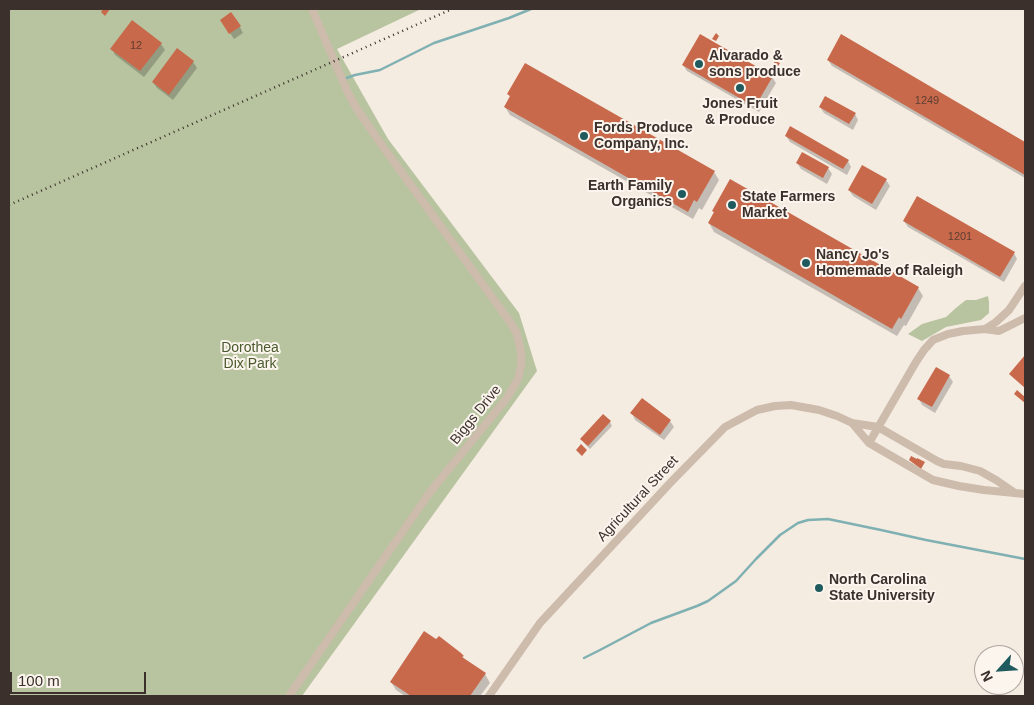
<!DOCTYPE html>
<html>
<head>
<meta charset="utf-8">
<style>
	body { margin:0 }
	#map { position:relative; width:1034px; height:705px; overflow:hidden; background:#f4ebe1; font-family:Arial,sans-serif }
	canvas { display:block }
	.frame { position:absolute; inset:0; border:10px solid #3b302b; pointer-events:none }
	.north { position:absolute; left:974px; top:645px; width:50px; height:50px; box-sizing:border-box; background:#fbf5ee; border:1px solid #aea6a0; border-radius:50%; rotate:244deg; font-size:14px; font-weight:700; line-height:20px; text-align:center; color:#3b302b }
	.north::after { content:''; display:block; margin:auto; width:18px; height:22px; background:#1f5a5e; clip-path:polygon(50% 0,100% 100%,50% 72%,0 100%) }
	.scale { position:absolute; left:10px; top:672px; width:136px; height:22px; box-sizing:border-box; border:2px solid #3b302b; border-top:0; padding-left:6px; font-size:15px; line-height:18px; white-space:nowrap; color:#3b302b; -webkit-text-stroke:4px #fbf5ee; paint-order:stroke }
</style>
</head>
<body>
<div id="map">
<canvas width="1034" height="705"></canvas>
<div class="frame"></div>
<div class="north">N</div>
<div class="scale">100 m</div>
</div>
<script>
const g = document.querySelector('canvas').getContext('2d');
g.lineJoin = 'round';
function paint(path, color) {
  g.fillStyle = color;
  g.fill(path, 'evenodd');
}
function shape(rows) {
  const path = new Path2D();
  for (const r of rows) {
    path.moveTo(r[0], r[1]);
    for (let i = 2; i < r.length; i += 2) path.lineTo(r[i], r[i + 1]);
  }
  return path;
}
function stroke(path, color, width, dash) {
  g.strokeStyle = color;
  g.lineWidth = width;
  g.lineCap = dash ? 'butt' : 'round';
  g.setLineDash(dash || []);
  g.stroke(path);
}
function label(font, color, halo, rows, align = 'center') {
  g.font = font + ' Arial,sans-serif';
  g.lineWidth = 4;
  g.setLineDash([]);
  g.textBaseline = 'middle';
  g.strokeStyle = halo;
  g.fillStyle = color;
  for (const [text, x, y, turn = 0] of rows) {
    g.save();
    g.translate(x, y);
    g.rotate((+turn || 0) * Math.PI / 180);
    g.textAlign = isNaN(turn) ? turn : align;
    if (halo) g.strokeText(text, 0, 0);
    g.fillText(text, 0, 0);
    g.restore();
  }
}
paint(shape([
	[9,9,421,9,337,49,388,139,519,313,537,371,302,696,9,696],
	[988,296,989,302,989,313,981,320,946,327,922,341,908,334,922,324,946,317,957,307,966,300,976,300]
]), '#b8c4a0');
paint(shape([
	[225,26,240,27,243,33,234,39],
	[842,36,1025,143,1025,178,832,66,828,60],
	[161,44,165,50,144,77,115,55,112,49],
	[177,50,193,62,197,68,173,100,157,88,153,82],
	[683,65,772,77,776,83,759,112,687,71],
	[509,94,714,172,719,180,702,210,699,208,693,219,510,115,505,107,510,97],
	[820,107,855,114,858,120,853,130,824,113],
	[786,136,848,161,851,167,847,175,790,142],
	[803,154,828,168,832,174,827,184,801,169,797,163],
	[730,180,918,288,923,296,906,326,904,325,897,336,714,232,709,223,715,214,713,211],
	[886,180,890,186,876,210,853,196,849,190],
	[904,221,1014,253,1017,259,1004,282,908,227],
	[949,376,953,382,935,413,922,405,919,399],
	[632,413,670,421,674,427,664,440,635,420],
	[610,422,612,426,590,449,584,443,582,439],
	[460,654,465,660,485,674,490,683,480,696,405,696,396,690,391,682]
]), '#0003');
stroke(shape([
	[344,79,355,75,380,70,434,43,509,18,531,9],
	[584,658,600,650,651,623,697,606,708,601,736,581,756,559,780,535,798,523,808,520,828,519,881,530,926,540,1025,559]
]), '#7fb0b2', 2.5);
paint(shape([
	[103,9,110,9,105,16,101,12],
	[231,12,241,26,229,34,220,20],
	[132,20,162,43,140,71,110,49],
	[716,33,719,36,716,41,712,39],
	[700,34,773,76,755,107,682,65],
	[841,34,1025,142,1025,175,827,60],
	[177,48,194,61,169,95,152,82],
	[775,61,780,63,775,71,771,68],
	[525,63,715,171,697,202,694,200,688,212,504,107,510,96,507,94],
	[825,96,856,113,849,124,819,107],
	[790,126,849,160,843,169,785,136],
	[802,152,829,167,823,178,796,163],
	[862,165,887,179,872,204,848,190],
	[730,179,919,287,901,319,899,317,892,329,708,223,714,212,712,211],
	[917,196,1015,252,1000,277,903,221],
	[1025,355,1025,388,1009,374],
	[936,367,950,375,932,407,917,399],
	[1017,390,1025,397,1025,403,1014,394],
	[642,398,671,420,660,435,630,413],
	[603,414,611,421,588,446,580,439],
	[581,444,587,450,582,456,576,450],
	[911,456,917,459,917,458,925,462,921,469,909,460],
	[424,631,436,639,439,636,461,653,464,656,462,657,486,673,470,696,411,696,390,682]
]), '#c8694b');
stroke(shape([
	[985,329,996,322,1009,310,1025,286],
	[852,423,869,443,933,480,959,486,984,490,1025,494],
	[869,443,916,362,924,350,933,340,948,334,963,331,985,329,999,331,1025,318],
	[289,696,430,492,507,398,518,379,521,365,521,354,519,342,516,332,510,322,381,144,357,109,348,93,312,9],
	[489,696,540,623,672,481,725,427,757,410,775,406,791,405,819,410,837,416,852,423,878,427,937,461,944,464,961,466,980,471,996,480,1015,493]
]), '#cdbbac', 8);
stroke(shape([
	[9,205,452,9]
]), '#3b302b', 2.5, [1, 4]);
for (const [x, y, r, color] of [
	[699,64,5,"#1f5a5e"],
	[740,88,5,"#1f5a5e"],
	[584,136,5,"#1f5a5e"],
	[682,194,5,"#1f5a5e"],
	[732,205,5,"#1f5a5e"],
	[806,263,5,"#1f5a5e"],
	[819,588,5,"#1f5a5e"]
]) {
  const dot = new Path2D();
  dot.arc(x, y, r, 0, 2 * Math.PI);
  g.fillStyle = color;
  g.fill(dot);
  stroke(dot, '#fbf5ee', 2);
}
label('11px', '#5e3e33', null, [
	["12",136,46],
	["1249",927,101],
	["1201",960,237]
]);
label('bold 14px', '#3b302b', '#fbf5ee', [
	["Alvarado &",709,56],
	["sons produce",709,72],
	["Jones Fruit",740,104,"center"],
	["& Produce",740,120,"center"],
	["Fords Produce",594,128],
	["Company, Inc.",594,144],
	["Earth Family",672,186,"right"],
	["Organics",672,202,"right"],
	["State Farmers",742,197],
	["Market",742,213],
	["Nancy Jo's",816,255],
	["Homemade of Raleigh",816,271],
	["North Carolina",829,580],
	["State University",829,596]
], 'left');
label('14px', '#4a5a2e', '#fbf5ee', [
	["Dorothea",250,348],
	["Dix Park",250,364]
]);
label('14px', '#3b302b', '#fbf5ee', [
	["Biggs Drive",476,415,-51],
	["Agricultural Street",638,499,-47]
]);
</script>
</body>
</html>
